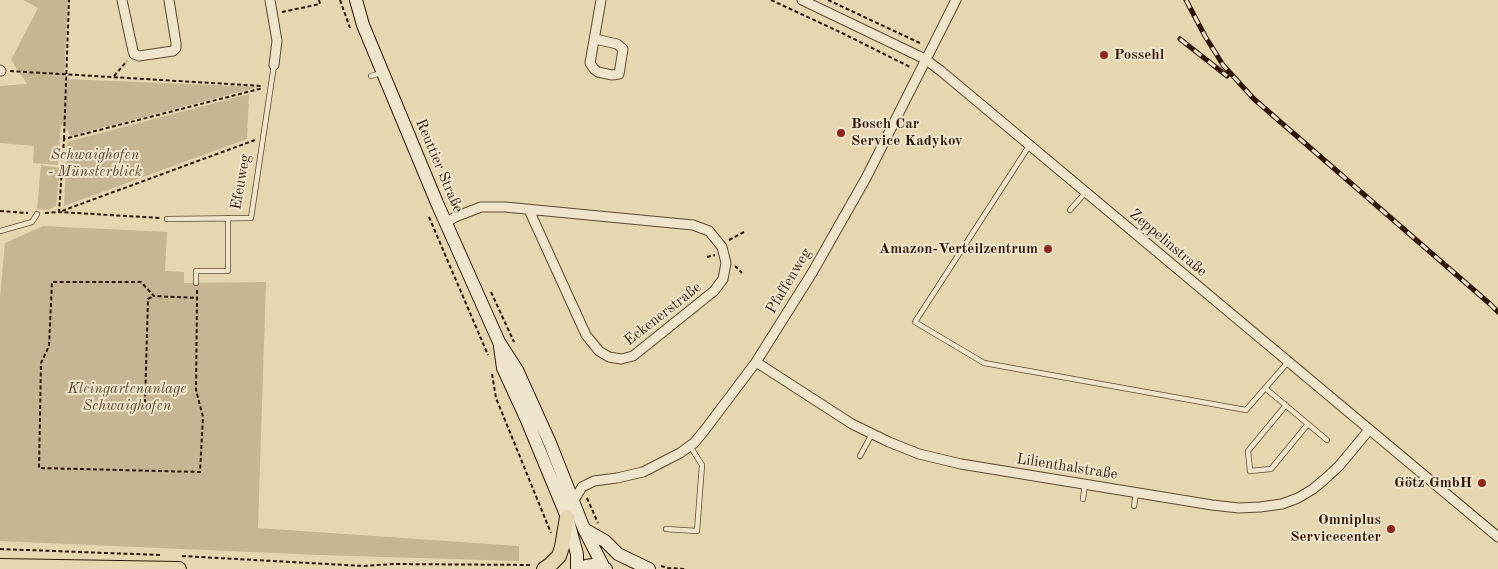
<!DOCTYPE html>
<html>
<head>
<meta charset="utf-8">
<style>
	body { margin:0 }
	canvas { display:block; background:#e6d7b0 }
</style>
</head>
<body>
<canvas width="1498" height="569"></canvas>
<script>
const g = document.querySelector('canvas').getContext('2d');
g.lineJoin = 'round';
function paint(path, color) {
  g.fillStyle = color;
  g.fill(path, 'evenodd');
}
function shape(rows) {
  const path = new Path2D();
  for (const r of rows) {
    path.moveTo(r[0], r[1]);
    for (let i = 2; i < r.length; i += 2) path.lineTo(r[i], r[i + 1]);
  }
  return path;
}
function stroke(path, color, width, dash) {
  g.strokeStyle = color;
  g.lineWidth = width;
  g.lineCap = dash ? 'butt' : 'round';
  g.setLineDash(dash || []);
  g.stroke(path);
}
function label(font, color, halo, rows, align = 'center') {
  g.font = font + ' "Old Standard TT",serif';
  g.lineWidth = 4;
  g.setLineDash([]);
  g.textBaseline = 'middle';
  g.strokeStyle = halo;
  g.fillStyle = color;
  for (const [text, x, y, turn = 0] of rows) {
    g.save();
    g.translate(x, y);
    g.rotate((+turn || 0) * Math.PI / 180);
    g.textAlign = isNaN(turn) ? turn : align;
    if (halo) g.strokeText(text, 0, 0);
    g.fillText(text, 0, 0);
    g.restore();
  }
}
paint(shape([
	[23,0,68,0,64,79,259,87,70,136,67,129,61,125,58,165,33,163,34,146,0,143,0,86,27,84,11,60,38,8],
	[249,94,247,139,64,206,67,142],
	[41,165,60,168,56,206,48,210,37,209],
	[43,226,167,232,165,271,184,272,184,283,266,282,258,528,519,546,519,561,319,555,0,541,0,296,5,243]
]), '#c7b693');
const lane = shape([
	[371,76,381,73],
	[1029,146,915,322,984,363,1246,410,1288,362],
	[1070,210,1086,192],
	[167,219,251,218,274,65],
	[0,231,32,222,37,214],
	[196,283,196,271,228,271,228,218],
	[1265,388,1327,440],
	[1286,405,1248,451,1250,471,1271,469,1308,424],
	[860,456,872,434],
	[1083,499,1085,484],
	[1134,506,1136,493],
	[666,529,697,531,702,465,690,446]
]);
const street = shape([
	[122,0,133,51,134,54,139,56,173,51,176,48,176,43,169,0],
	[270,0,277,41,274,65],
	[802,0,925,59,941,71,1498,537],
	[595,39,617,44,623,49,619,74,612,75,598,72,594,69,590,63,601,0],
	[0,70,1,71],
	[446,223,455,217,481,207,505,207,693,225,709,231,722,247,726,263,723,279,714,291,633,356,621,359,609,357,599,351,586,335,529,210],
	[756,362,852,424,889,442,919,454,961,464,1212,505,1239,508,1260,507,1282,504,1298,498,1313,489,1325,479,1339,466,1369,430],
	[573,502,582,487,594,481,617,478,643,472,680,453,694,443,704,431,756,362,812,273,866,178,956,0]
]);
const secondary = shape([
	[356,0,363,25,437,203,499,342,517,370,550,443,584,529,604,568],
	[500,347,503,368,526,418,567,517,577,554,577,569],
	[584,529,605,541,618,554,649,569],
	[578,569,586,566,593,565,606,569]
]);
const primary = shape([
	[0,566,179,569],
	[544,569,550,565,559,556,562,547,567,517]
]);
stroke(lane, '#5e4730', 6);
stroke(street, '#5e4730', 11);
stroke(secondary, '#301705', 14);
stroke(primary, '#301705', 16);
stroke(shape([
	[340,0,350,28],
	[771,0,844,34,910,67],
	[828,0,922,44],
	[282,12,320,4,319,0],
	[10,71,262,86],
	[114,76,127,61],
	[64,139,69,0],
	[255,140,59,212,64,139,263,88],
	[0,211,28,213],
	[45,213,59,212,160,218],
	[429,217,488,355],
	[729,240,744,232],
	[707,257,715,255],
	[735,266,742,273],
	[197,290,197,298,196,390,203,417,200,472,39,468,41,363,49,346,52,282,141,282,154,296,197,298],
	[491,292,514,342],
	[492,374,496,398,551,533],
	[145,403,148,299,154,296],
	[587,498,598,523],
	[0,549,160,555],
	[182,556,364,566,393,564,532,565],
	[661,566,668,568,686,569]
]), '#301705', 2, [4, 2.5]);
stroke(lane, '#efe5cc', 4.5);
stroke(street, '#efe5cc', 9);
stroke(secondary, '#efe5cc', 12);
stroke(primary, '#e6d7b0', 14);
const rail = shape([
	[1186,0,1205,36,1223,65,1254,99,1490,304,1498,312],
	[1180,39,1227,76]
]);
stroke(rail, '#301705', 5);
stroke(rail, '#efe5cc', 3, [9]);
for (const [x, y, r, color] of [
	[1104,55,5,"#8f2418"],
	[841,133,5,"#8f2418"],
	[1048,249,5,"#8f2418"],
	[1482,483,5,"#8f2418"],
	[1391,529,5,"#8f2418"]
]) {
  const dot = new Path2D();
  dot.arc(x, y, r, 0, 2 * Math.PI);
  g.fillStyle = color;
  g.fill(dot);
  stroke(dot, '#efe5cc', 2);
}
label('bold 15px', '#301705', '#efe5cc', [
	["Possehl",1114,55,"left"],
	["Bosch Car",851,124,"left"],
	["Service Kadykov",851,141,"left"],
	["Amazon-Verteilzentrum",1038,249],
	["Götz GmbH",1472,483],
	["Omniplus",1381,520],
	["Servicecenter",1381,537]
], 'right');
label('italic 15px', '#5d4730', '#efe5cc', [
	["Schwaighofen",95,155],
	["- Münsterblick",95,172],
	["Kleingartenanlage",127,389],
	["Schwaighofen",127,406]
]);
label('15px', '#301705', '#efe5cc', [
	["Reuttier Straße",439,166,67],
	["Efeuweg",241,182,-80],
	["Zeppelinstraße",1168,243,40],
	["Pfaffenweg",789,281,-59],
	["Eckenerstraße",663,314,-38],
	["Lilienthalstraße",1067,467,9]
]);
</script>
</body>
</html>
